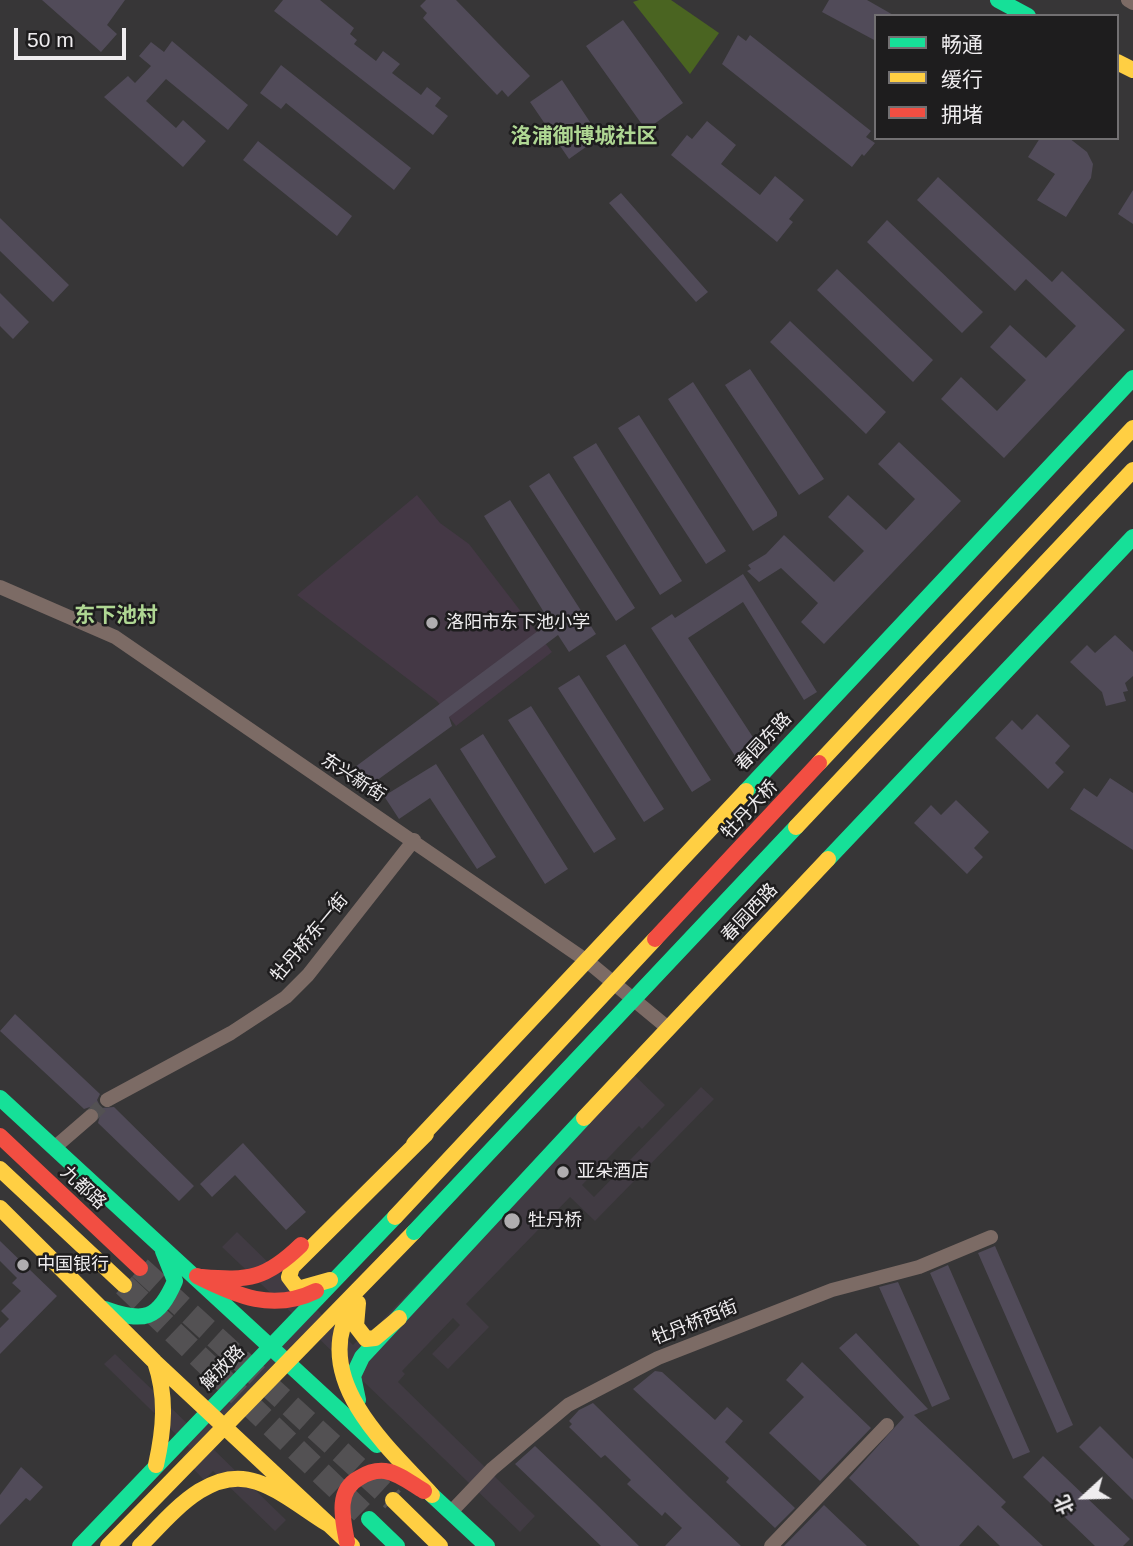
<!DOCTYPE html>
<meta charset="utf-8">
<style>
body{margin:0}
#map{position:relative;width:1133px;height:1546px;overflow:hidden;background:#373637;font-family:Arial,"Noto Sans SC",sans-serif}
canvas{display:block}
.legend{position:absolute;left:874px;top:14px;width:245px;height:126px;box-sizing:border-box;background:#1e1d1e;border:2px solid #727072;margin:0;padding:9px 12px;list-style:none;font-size:21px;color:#efedef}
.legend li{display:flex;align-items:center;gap:14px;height:35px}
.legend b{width:35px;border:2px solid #727072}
.north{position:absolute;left:1049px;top:1462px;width:70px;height:70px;-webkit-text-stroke:5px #1e1d1e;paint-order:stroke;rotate:248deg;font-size:19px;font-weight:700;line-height:28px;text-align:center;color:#efedef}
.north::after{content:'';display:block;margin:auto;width:24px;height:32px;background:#efedef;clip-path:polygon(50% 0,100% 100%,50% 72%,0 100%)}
.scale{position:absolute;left:14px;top:28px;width:112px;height:32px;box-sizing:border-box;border:4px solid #efedef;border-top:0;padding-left:9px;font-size:21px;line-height:24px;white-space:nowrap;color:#efedef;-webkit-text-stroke:5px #1e1d1e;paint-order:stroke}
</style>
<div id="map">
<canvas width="1133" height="1546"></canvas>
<ul class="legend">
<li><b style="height:9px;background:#16e098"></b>畅通</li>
<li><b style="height:9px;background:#ffcf43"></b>缓行</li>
<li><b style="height:9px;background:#f24e42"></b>拥堵</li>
</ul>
<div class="north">北</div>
<div class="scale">50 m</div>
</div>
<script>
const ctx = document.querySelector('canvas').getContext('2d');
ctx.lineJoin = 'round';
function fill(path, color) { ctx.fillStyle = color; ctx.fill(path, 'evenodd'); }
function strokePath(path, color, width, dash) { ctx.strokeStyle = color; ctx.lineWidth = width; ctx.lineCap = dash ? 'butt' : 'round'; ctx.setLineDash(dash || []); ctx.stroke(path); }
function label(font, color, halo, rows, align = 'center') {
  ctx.font = font + ' Arial,"Noto Sans SC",sans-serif'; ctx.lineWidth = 5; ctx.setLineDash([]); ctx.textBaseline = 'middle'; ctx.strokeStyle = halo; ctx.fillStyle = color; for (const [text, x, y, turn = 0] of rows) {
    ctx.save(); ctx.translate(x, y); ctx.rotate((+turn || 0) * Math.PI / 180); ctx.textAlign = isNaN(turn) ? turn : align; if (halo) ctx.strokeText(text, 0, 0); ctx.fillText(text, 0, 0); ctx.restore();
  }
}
const built = new Path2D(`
 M623 1064 665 1105 642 1129 639 1126 582 1185 594 1197 701 1087 714 1099 595 1221 570 1197 466 1304 489 1327 448 1369 432 1354 460 1325 453 1318 402 1371 405 1374 398 1382 535 1516 520 1532 312 1332 206 1442 286 1520 275 1531 213 1471 204 1480 182 1457 190 1448 104 1364 115 1354 193 1429 299 1320 222 1247 237 1232 353 1345 363 1335 366 1337 604 1091Z`);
const education = new Path2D(`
 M417 495 440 523 469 544 552 652 456 726 437 701 297 595Z`);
const green = new Path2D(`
 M639 0H671L719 33 690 74 633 2Z`);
const building = new Path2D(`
 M42 0H125L107 25 117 34 101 52Z
 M283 0H320L354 28 350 34 357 40 354 44 376 61 383 51 400 64 392 73 421 95 427 87 441 98 435 106 448 116 433 135 274 11Z
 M426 0H456L530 76 508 97 502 90 497 95 423 18 427 13 420 6Z
 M829 0H867L895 16H876V41L822 12Z
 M623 20 683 103 646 130 586 46Z
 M738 35 746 41 750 35 871 131 866 137 875 143 864 156 862 154 852 167 722 64Z
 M172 41 248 105 228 130 166 79 146 101 176 128 183 120 206 141 183 167 104 97 128 76 135 83 151 66 139 56 151 42 164 52Z
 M281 65 411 168 394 190 286 103 281 109 260 93Z
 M562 80 600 137 569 159 530 102Z
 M707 121 736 145 721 164 760 195 775 176 804 200 789 219 793 222 777 242 671 155 687 135 692 139Z
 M1040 138H1069L1087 152 1093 164 1091 178 1066 217 1037 200 1055 174 1028 157Z
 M258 141 352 216 337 236 243 160Z
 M938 177 1052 282 1062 271 1125 330 1004 458 941 399 961 377 997 411 1026 380 990 347 1010 325 1046 358 1076 326 1026 279 1015 291 917 200Z
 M1133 190V224L1118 214Z
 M621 193 708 292 696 302 609 203Z
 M0 218 69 285 53 302 0 251Z
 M887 220 983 312 962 333 867 242Z
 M837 269 933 360 913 382 817 290Z
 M0 293 29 322 13 339 0 326Z
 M790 321 886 412 866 434 770 342Z
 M750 369 824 479 799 495 725 385Z
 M693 382 777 512V516L753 531 668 399Z
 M639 415 726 551 706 564 618 428Z
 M899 442 961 501 824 644 801 622 818 603 781 568 759 582 747 571 751 569 748 565 766 554 784 535 834 582 864 551 828 517 848 495 886 530 915 499 878 464Z
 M596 443 682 581 660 595 573 457Z
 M549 473 635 608 616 621 529 486Z
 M510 500 596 634 569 652 558 635 449 717 452 726 365 789 351 770 550 622 484 516Z
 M743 574 817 692 804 700 743 602 688 638 760 748 739 762 651 628 672 614 675 618Z
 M1115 635 1133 652V676L1125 683 1128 691 1123 692 1126 701 1106 706 1102 692 1070 662 1087 645 1095 653Z
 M625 644 711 780 692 792 606 656Z
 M579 675 664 809 644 822 558 688Z
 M531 706 616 839 594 853 508 720Z
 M1037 714 1070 746 1055 763 1064 772 1048 789 995 738 1012 720 1022 730Z
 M483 734 568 869 545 884 460 749Z
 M436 764 496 857 477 869 430 798 399 819 384 796Z
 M1110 778 1133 793V850L1070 809 1084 788 1097 797Z
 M956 800 989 832 974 848 983 857 967 874 914 823 931 805 941 815Z
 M15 1014 100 1094 97 1100 101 1108 114 1107 194 1186 179 1201 98 1123 100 1115 98 1109 90 1107 84 1109 0 1031Z
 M243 1143 306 1212 286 1230 235 1175 212 1197 200 1184Z
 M0 1241 57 1296 0 1354V1328L9 1319 1 1311 21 1291 12 1283 17 1278 0 1261Z
 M995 1246 1073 1425 1057 1433 978 1253Z
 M948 1265 1030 1452 1013 1459 930 1273Z
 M898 1282 950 1399 932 1407 879 1287Z
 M856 1333 928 1409 914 1415 1006 1502 1001 1507 1043 1546H1000L978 1525 959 1546H920L849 1478 904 1417 839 1348Z
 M802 1362 871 1428 820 1481 769 1433 804 1397 786 1380Z
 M655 1371 662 1372 715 1420 727 1407 743 1421 725 1442 795 1508 775 1528 726 1482 729 1478 633 1389Z
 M593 1403 689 1497 741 1546H665L682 1528 665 1512 662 1516 627 1484 631 1480 605 1455 601 1458 569 1427 572 1424 569 1421 579 1410Z
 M1100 1426 1133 1459V1500L1079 1447Z
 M535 1446 594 1502 639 1546H601L515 1464Z
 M1043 1456 1130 1539 1123 1546H1095L1023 1477Z
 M21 1467 43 1487 30 1501 26 1498 0 1525V1495Z
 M824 1505 867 1546H784Z`);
const streetTunnel = new Path2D(`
 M91 1116 107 1100`);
const primaryTunnel = new Path2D(`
 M140 1268 393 1500
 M124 1285 369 1519`);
const street = new Path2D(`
 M1128 0 1133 3
 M0 587 115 637 587 961 668 1028
 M107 1100 231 1033 286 997 308 975 414 840
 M54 1148 91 1116
 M451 1512 492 1469 568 1405 658 1358 832 1290 919 1267 991 1237
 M771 1546 887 1425`);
const fast = new Path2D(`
 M998 0 1028 16
 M746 791 1133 378
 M828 859 1133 537
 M0 1098 377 1445
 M105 1309C144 1323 158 1320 175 1281L163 1251
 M358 1400 353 1376 362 1357 584 1118
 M419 1483 487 1546
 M369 1519 397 1546
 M80 1546 395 1217`);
const slow = new Path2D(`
 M1117 62 1133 70
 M584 1118 828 859
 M414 1144 746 791
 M0 1169 124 1285
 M0 1208 155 1362 352 1546
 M330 1280 298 1289 289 1277 292 1267 426 1134
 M356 1302C352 1310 346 1317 343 1326 323 1392 393 1452 432 1495
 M358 1303 356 1326 366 1339 375 1338 399 1318
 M155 1362C167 1397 164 1429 156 1465
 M393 1500 440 1546
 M108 1546 414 1232
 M140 1546C170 1516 209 1465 257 1482 283 1491 305 1510 328 1524`);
const jam = new Path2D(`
 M0 1136 140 1268
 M197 1276C237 1296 273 1312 316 1291
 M202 1277C249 1281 266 1279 301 1245
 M347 1542C343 1520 335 1491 359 1478 367 1473 376 1470 385 1471 399 1473 412 1484 424 1491`);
const fastBridge = new Path2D(`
 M414 1232 796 827`);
const slowBridge = new Path2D(`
 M819 763 1133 428
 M796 827 1133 470
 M395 1217 655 939`);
const jamBridge = new Path2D(`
 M655 939 819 763`);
const markers = [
 [432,623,7,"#afadaf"],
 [563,1172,7,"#afadaf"],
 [512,1221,9,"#afadaf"],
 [23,1265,7,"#afadaf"]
];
const poiNames = [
 ["洛阳市东下池小学",446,623],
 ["亚朵酒店",577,1172],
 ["牡丹桥",528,1221],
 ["中国银行",37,1265]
];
const streetNames = [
 ["春园东路",764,742,-47],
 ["东兴新街",353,778,33],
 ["牡丹大桥",750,810,-47],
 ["春园西路",750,913,-47],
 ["牡丹桥东一街",310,938,-50],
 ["九都路",83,1188,43],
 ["牡丹桥西街",695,1323,-22],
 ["解放路",223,1368,-46]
];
const quarterNames = [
 ["洛浦御博城社区",584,137],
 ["东下池村",116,616]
];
fill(built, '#413b43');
fill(education, '#443845');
fill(green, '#4a6421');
fill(building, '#514b59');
strokePath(streetTunnel, '#535153', 14, [14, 7]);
strokePath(primaryTunnel, '#535153', 23, [23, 11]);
strokePath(street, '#7c6b65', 14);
strokePath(fast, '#16e098', 16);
strokePath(slow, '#ffcf43', 16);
strokePath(jam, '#f24e42', 16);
strokePath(fastBridge, '#16e098', 16);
strokePath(slowBridge, '#ffcf43', 16);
strokePath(jamBridge, '#f24e42', 16);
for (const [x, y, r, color] of markers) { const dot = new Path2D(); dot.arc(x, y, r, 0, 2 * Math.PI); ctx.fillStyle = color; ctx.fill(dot); strokePath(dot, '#1e1d1e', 2.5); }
label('18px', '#efedef', '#1e1d1e', poiNames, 'left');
label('18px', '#efedef', '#1e1d1e', streetNames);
label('bold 21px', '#afd793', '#1e1d1e', quarterNames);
</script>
